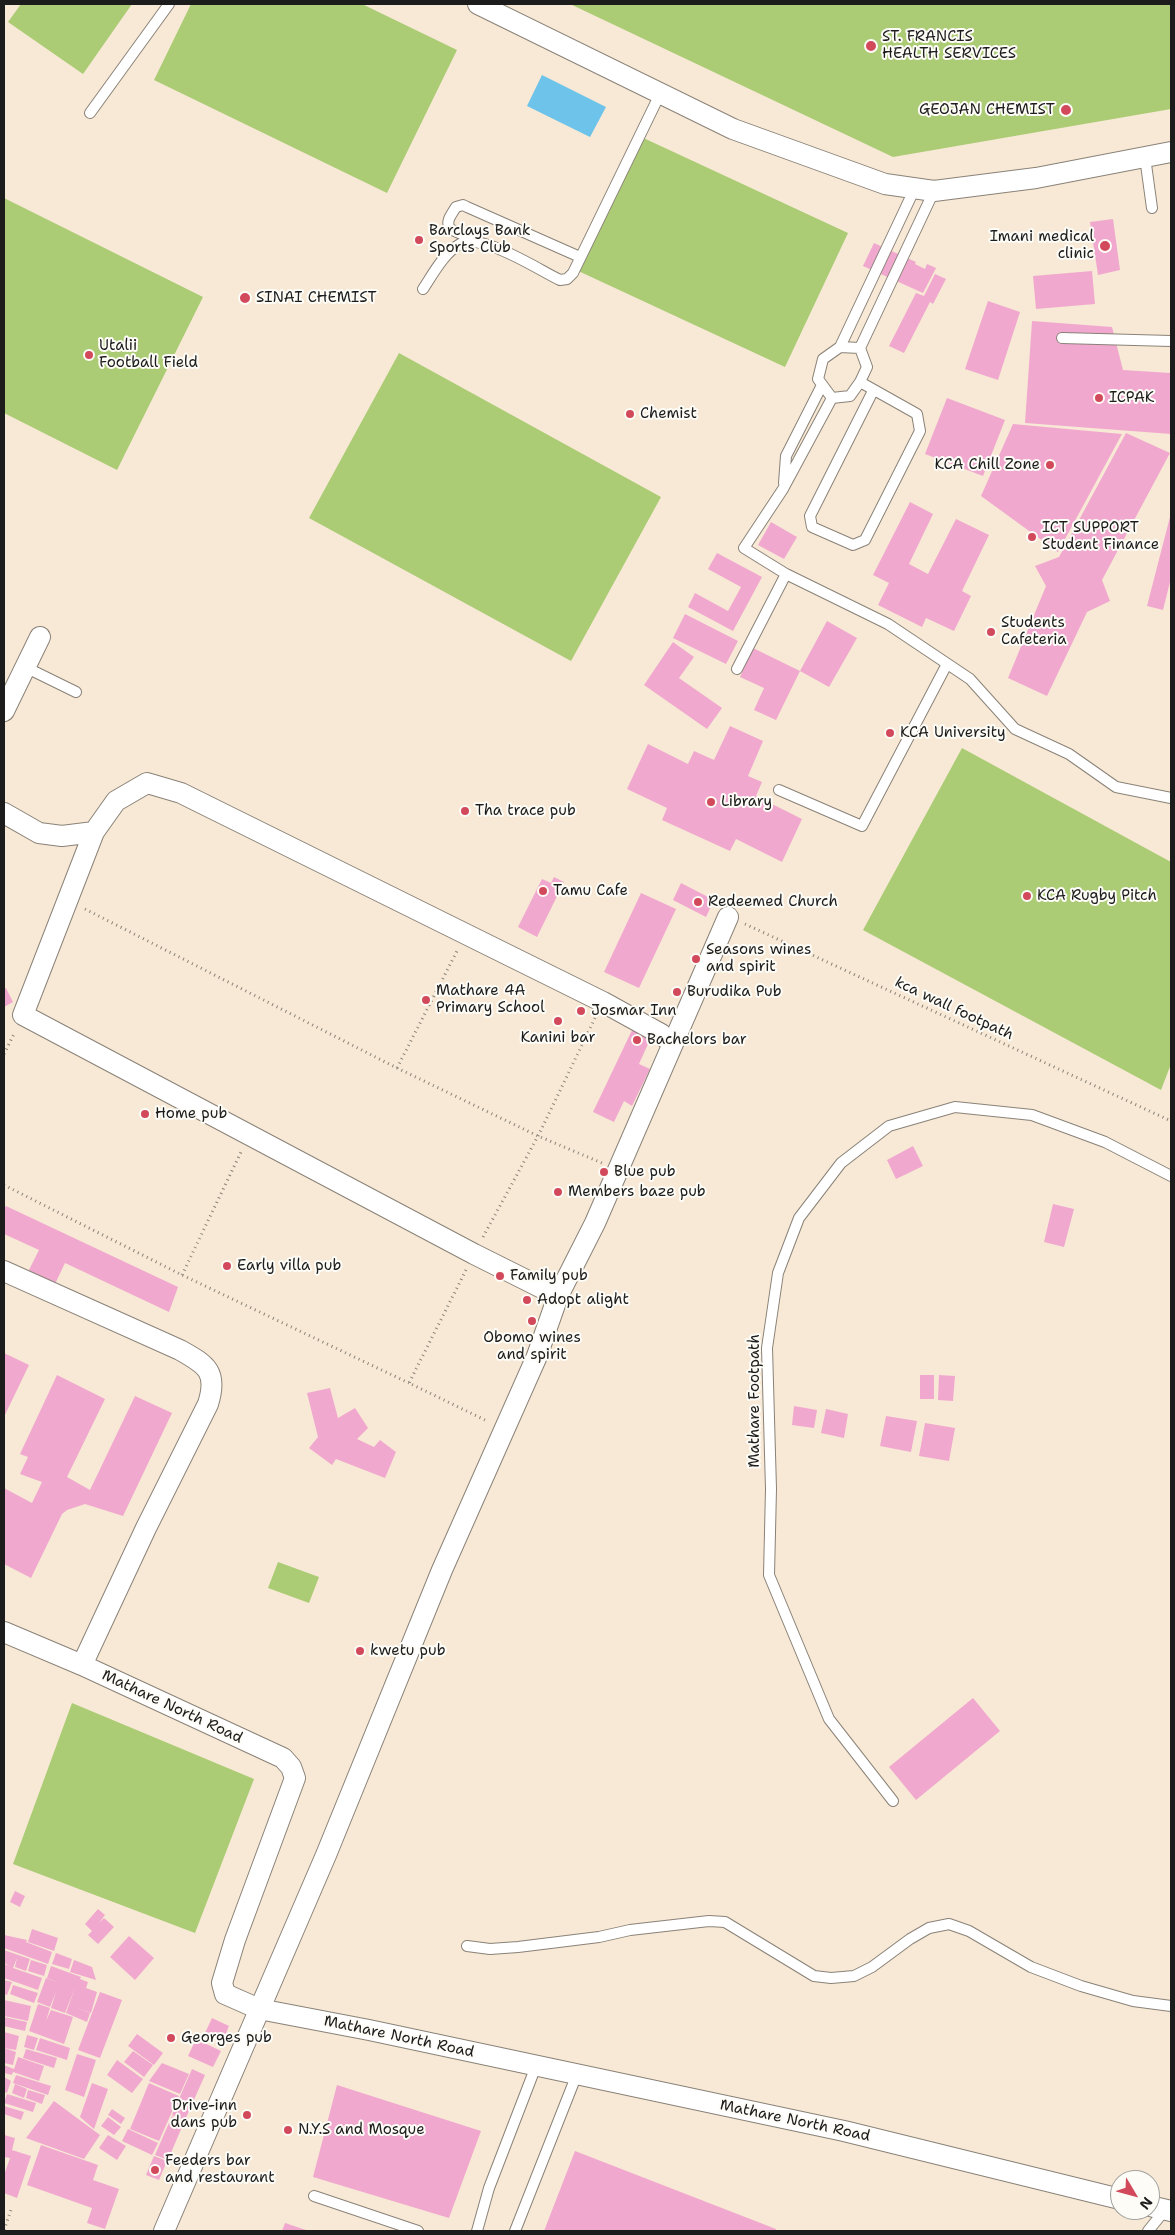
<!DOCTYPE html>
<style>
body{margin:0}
#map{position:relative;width:1175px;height:2235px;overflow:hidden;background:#f7e9d5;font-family:"Shantell Sans",sans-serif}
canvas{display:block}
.frame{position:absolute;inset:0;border:5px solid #1c1c1c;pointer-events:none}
.north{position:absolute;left:1110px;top:2170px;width:50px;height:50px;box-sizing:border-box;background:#fdfcf7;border:1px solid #a3a29f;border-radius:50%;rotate:127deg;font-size:14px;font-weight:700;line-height:20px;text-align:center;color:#1c1c1c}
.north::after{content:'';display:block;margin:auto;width:18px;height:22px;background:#d1495b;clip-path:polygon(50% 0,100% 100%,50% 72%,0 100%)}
</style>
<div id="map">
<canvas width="1175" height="2235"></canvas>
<div class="frame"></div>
<div class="north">N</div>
</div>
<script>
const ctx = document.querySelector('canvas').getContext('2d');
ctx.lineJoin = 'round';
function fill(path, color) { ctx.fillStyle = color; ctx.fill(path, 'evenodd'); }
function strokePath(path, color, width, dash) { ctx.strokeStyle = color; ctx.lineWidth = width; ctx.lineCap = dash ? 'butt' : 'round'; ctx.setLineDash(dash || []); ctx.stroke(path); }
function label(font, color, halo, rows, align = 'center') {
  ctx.font = font + ' "Shantell Sans",sans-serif'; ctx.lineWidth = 4; ctx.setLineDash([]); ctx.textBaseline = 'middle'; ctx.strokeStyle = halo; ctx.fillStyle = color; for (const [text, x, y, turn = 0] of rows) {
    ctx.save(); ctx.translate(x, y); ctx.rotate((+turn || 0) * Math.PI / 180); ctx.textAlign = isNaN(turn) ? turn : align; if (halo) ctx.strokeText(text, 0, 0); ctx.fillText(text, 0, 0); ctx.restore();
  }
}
const green = new Path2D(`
 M21 4H132L83 74 8 22Z
 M191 4H362L457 50 387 193 154 80Z
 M570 4H1171V109L893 157Z
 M637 135 848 233 785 367 574 269Z
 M4 198 203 297 117 470 4 413Z
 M399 353 661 497 571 661 309 518Z
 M962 748 1171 862V1064L1161 1090 863 930Z
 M278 1562 319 1577 309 1603 268 1588Z
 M72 1703 254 1779 195 1933 13 1864Z`);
const water = new Path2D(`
 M542 75 606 107 590 137 527 106Z`);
const building = new Path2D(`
 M1113 219 1120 270 1098 275 1090 222Z
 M874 243 916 262 915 264 925 269 927 264 936 268 923 293 863 266Z
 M1092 271 1095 304 1036 309 1033 276Z
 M935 274 946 279 933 304 930 302 904 353 889 346 916 293 924 296Z
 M988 301 1020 312 998 380 965 369Z
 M1032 321 1112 327 1123 370 1171 373V434L1025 423Z
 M947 398 1005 420 983 476 925 454Z
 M1013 424 1122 434 1058 552 981 496Z
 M1126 433 1170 453 1102 580 1110 601 1087 612 1047 696 1008 678 1046 586 1035 566 1059 557Z
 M910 502 933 514 909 564 928 574 956 519 989 535 962 591 971 596 954 631 926 618 922 627 878 605 889 583 873 575Z
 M1171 513V578L1163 610 1147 606Z
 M771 522 797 537 784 559 758 545Z
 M717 553 762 577 733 631 688 607 695 593 728 611 741 587 708 569Z
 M685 614 738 641 726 664 673 638Z
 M827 621 857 638 829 687 800 671Z
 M673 642 694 657 679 678 722 708 707 729 644 685Z
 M753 648 800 671 776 720 754 710 764 688 740 677Z
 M730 726 763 741 748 776 762 782 756 796 802 819 782 862 736 839 730 851 662 820 667 808 627 789 648 744 688 764 694 751 714 760Z
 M554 877 564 882 537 937 518 927 542 879 551 883Z
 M681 883 714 900 706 917 673 900Z
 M641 893 676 909 639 988 604 972Z
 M6 988 13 1002 4 1007V989Z
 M634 1026 652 1035 639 1064 650 1069 632 1106 624 1101 614 1122 593 1112Z
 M913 1146 923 1166 896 1179 887 1160Z
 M1053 1204 1074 1209 1064 1247 1044 1242Z
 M6 1206 178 1287 169 1312 65 1263 55 1284 28 1272 39 1250 4 1234V1209Z
 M4 1353 29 1365 4 1417Z
 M57 1375 105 1399 67 1477 90 1490 135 1396 172 1413 123 1516 85 1504 67 1510 62 1514 31 1578 4 1564V1488L32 1503 42 1482 20 1474 28 1457 20 1454Z
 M920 1375H934V1399H920Z
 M939 1375 955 1376 953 1401 938 1400Z
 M330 1388 338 1418 355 1408 368 1428 357 1439 374 1447 380 1440 396 1452 385 1478 336 1459 332 1465 309 1448 318 1437 307 1393Z
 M794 1406 817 1410 814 1428 792 1425Z
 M826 1409 848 1414 844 1438 821 1433Z
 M886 1416 917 1421 911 1452 880 1446Z
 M925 1423 955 1428 949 1461 919 1456Z
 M973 1698 1000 1731 916 1800 889 1767Z
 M15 1891 25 1896 20 1907 10 1902Z
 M98 1909 105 1915 99 1923 104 1918 114 1927 98 1944 88 1935 92 1931 85 1924Z
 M32 1929 58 1938 54 1951 28 1942Z
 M4 1935 27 1940 26 1942 52 1952 48 1964 4 1948Z
 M129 1936 154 1958 135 1980 110 1957Z
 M4 1950 30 1959 26 1971 15 1967 17 1958 13 1968 42 1978 38 1990 4 1978V1964L10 1966 4 1963Z
 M56 1953 72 1959 69 1969 52 1964Z
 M31 1960 47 1965 44 1976 28 1971Z
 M74 1960 92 1967 96 1980 70 1972Z
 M51 1966 81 1977 80 1979 88 1982 86 1988 97 1992 91 2013 77 2008 90 2013 87 2022 66 2013 75 1988 65 2013 51 2008 56 1992 50 2007 37 2002 46 1978 59 1983 47 1978Z
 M4 1980 12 1982 7 1995 4 1994Z
 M13 1985 38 1993 34 2003 10 1994Z
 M100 1992 122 2000 100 2058 78 2050Z
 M4 2000 31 2006 28 2021 4 2016Z
 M38 2004 50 2008 46 2021 51 2010 73 2017 64 2044 29 2031Z
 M4 2017 27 2022 25 2031 4 2026Z
 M212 2018 229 2026 223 2040 205 2033Z
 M4 2032 19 2036 16 2050 4 2048Z
 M137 2034 163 2053 154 2065 128 2046Z
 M27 2035 38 2038 34 2050 24 2047Z
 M40 2038 70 2048 67 2060 36 2050Z
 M196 2039 221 2051 213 2067 188 2056Z
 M4 2048 16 2052 13 2065 4 2063Z
 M26 2049 57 2058 54 2068 23 2058Z
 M133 2051 153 2065 144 2077 124 2062Z
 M77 2054 96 2060 84 2097 65 2090Z
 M18 2057 44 2066 39 2081 13 2072 12 2075 4 2073V2065L14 2069Z
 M117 2060 143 2079 132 2093 107 2075Z
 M162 2063 189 2074 180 2094 149 2081Z
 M192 2069 205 2075 185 2120 172 2115Z
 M16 2075 51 2086 48 2095 13 2083Z
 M4 2077 11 2081 7 2093 4 2092Z
 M92 2083 108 2089 94 2129 80 2117Z
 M149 2083 179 2096 159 2141 130 2129Z
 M15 2084 27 2089 24 2098 12 2093Z
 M337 2085 481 2131 449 2218 313 2177Z
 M28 2090 45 2095 42 2104 26 2098Z
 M7 2094 36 2103 33 2112 4 2103Z
 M54 2101 100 2135 84 2159 26 2138Z
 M4 2106 24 2112 21 2120 4 2114Z
 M112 2109 125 2118 121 2124 108 2115Z
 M172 2116 184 2122 168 2160 155 2155Z
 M108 2117 121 2127 114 2135 101 2126Z
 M128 2129 158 2143 152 2155 122 2141Z
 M4 2135 15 2138 12 2150 31 2156 17 2198 4 2193V2175L10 2158 4 2157Z
 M108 2135 126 2146 117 2160 99 2148Z
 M41 2145 98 2165 93 2180 119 2189 105 2229 87 2223 92 2208 27 2185Z
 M575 2151 776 2229 775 2231H544Z
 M154 2156 167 2161 159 2180 146 2175Z
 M285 2223 309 2231H282Z`);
const path = new Path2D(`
 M85 909 397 1068 538 1136 602 1163
 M745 924 1171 1121
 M4 1054 15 1032
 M397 1068 457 951
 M4 1185 182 1275 409 1383
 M483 1237 538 1136 595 1018
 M466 1270 409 1383 487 1421
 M182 1275 241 1152
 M4 2230 11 2210`);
const service = new Path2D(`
 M90 113 169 4
 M1145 157 1152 208
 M475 240 450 229C445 221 452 214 456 207L463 205 467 207 580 257
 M423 289C433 274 444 253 460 244 481 232 539 270 560 280L567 279 573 273 660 94
 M1062 338 1171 341
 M840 347 860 348
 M860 382 850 396 832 398 783 489 744 548 786 574 888 624 970 679 1015 729 1069 754 1116 787 1171 798
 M873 391 810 516 812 527 853 545 865 540 920 431 917 414 860 382 867 367 860 348 934 191
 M832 398 818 379 823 359 840 347 915 188
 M784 483 786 456 822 385
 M25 667 76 692
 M737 669 786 574
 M779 790 862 826 947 664
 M893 1801 829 1719 769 1575 771 1489 767 1348 778 1273 799 1218 841 1163 889 1126 955 1107 1032 1115 1105 1142 1171 1176
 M467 1946 490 1949 518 1947 599 1937 630 1930 709 1921 725 1922 814 1976 831 1978 854 1976 872 1967 910 1939 929 1928 949 1924 969 1931 1031 1967 1081 1986 1133 2001 1171 2006
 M314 2196 418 2231
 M477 2231 489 2188 536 2066
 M515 2231 577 2074
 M1148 2231 1165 2210`);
const minor = new Path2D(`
 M478 4 733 129 885 184 934 191 1036 178 1171 152
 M4 711 40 637
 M4 813 39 833 62 836 94 832
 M4 1271 180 1350C207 1365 218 1372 208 1404L146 1528 82 1665
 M558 1296 474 1254 23 1015 94 832 116 801 147 783 181 793 603 1002 661 1034 672 1043
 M4 1632 82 1665 283 1758 291 1767 295 1778 235 1940 222 1983 225 1994 259 2009 369 2030 844 2131 1120 2199
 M1150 2206 1171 2211
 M164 2231 326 1855 442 1570 537 1356 558 1296 595 1223 728 917`);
const markers = [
 [871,46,6,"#d1495b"],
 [1066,110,6,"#d1495b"],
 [419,240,5,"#d1495b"],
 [1105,246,6,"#d1495b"],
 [245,298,6,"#d1495b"],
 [89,355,5,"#d1495b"],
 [1099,398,5,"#d1495b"],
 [630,414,5,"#d1495b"],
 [1050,465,5,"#d1495b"],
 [1032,537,5,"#d1495b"],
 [991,632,5,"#d1495b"],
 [890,733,5,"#d1495b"],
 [711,802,5,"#d1495b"],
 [465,811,5,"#d1495b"],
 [543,891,5,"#d1495b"],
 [1027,896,5,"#d1495b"],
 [698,902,5,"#d1495b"],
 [696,959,5,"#d1495b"],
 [677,992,5,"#d1495b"],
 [426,1000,5,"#d1495b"],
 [581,1011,5,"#d1495b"],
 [558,1021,5,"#d1495b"],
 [637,1040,5,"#d1495b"],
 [145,1114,5,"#d1495b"],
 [604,1172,5,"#d1495b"],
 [558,1192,5,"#d1495b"],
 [227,1266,5,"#d1495b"],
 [500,1276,5,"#d1495b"],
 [527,1300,5,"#d1495b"],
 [532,1321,5,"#d1495b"],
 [360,1651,5,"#d1495b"],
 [171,2038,5,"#d1495b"],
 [247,2115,5,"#d1495b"],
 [288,2130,5,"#d1495b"],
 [155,2170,5,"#d1495b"]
];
const poiNames = [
 ["ST. FRANCIS",882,37],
 ["HEALTH SERVICES",882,54],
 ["GEOJAN CHEMIST",1055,110,"right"],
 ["Barclays Bank",429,231],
 ["Sports Club",429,248],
 ["Imani medical",1094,237,"right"],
 ["clinic",1094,254,"right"],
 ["SINAI CHEMIST",256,298],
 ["Utalii",99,346],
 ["Football Field",99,363],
 ["ICPAK",1109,398],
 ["Chemist",640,414],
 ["KCA Chill Zone",1040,465,"right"],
 ["ICT SUPPORT",1042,528],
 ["Student Finance",1042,545],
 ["Students",1001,623],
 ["Cafeteria",1001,640],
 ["KCA University",900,733],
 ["Library",721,802],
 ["Tha trace pub",475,811],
 ["Tamu Cafe",553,891],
 ["KCA Rugby Pitch",1037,896],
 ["Redeemed Church",708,902],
 ["Seasons wines",706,950],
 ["and spirit",706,967],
 ["Mathare 4A",436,991],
 ["Primary School",436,1008],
 ["Burudika Pub",687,992],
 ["Josmar Inn",591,1011],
 ["Kanini bar",558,1038,"center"],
 ["Bachelors bar",647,1040],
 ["Home pub",155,1114],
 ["Blue pub",614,1172],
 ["Members baze pub",568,1192],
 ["Early villa pub",237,1266],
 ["Family pub",510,1276],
 ["Adopt alight",537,1300],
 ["Obomo wines",532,1338,"center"],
 ["and spirit",532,1355,"center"],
 ["kwetu pub",370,1651],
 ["Georges pub",181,2038],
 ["Drive-inn",237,2106,"right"],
 ["dans pub",237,2123,"right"],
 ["N.Y.S and Mosque",298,2130],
 ["Feeders bar",165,2161],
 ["and restaurant",165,2178]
];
const streetNames = [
 ["kca wall footpath",954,1009,25],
 ["Mathare Footpath",755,1401,-90],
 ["Mathare North Road",172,1707,25],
 ["Mathare North Road",399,2037,12],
 ["Mathare North Road",795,2121,12]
];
fill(green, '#abcc75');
fill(water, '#6dc3ea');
fill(building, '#f1a8cf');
strokePath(service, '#8a8278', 12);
strokePath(minor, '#8a8278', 22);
strokePath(path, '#8a8278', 3, [1, 4]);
strokePath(service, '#fff', 10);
strokePath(minor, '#fff', 20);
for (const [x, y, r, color] of markers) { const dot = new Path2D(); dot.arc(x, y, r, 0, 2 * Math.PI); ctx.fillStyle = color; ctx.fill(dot); strokePath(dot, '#fdfcf7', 2); }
label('15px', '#1c1c1c', '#fdfcf7', poiNames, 'left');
label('15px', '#1c1c1c', '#fdfcf7', streetNames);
</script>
